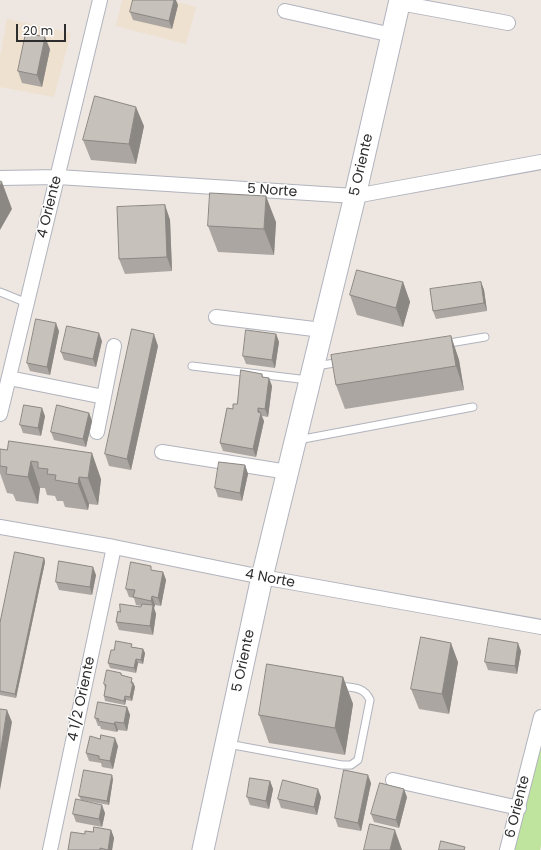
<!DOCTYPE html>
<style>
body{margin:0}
#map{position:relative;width:541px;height:850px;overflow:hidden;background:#eee6e0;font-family:Poppins,sans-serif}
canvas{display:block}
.scale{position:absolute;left:16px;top:24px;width:50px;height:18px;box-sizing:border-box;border:2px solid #2d2d2d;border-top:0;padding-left:5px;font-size:12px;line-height:14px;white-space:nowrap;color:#2d2d2d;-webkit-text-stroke:3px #fff;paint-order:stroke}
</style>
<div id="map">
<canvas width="541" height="850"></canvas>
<div class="scale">20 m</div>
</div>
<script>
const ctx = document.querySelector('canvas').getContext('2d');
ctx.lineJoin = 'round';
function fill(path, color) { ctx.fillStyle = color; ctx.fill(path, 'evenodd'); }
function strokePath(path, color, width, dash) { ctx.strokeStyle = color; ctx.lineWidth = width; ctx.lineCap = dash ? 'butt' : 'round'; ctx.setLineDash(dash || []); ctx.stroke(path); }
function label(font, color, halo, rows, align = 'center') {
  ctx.font = font + ' Poppins,sans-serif'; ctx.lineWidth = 3; ctx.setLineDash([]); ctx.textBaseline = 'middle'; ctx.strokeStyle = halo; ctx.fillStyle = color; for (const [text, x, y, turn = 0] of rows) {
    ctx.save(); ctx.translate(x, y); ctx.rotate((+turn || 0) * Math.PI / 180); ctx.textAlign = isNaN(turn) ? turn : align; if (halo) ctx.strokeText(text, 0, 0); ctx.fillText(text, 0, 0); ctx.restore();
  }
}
const education = new Path2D(`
 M122 0H170L196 7 186 44 116 26Z
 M7 19 71 33 54 97 0 87V57Z`);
const green = new Path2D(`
 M541 738V845L540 850H513Z`);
const lane = new Path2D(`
 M0 292 27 303
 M444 344 485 337
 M192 366 308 380
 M316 366 341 362
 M298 440 473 407
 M228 744 342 765H351L358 760 370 700C364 686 352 688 338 686`);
const street = new Path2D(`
 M400 3 508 23
 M285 11 392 35
 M0 178 58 177 355 196 541 162
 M216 317 322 330
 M9 378 104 397
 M0 414 100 0
 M97 432 114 346
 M162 452 288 472
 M0 527 114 547 262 577 541 627
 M393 780 519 808
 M50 850 114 547
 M507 850 541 717`);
const secondary = new Path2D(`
 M203 850 262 577 355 196 400 0`);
const wall = new Path2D(`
 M178 5 172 29 133 20 130 12Z
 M50 49 42 87 22 83 18 71Z
 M144 126 136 164 91 160 83 140Z
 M165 205 170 220 172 271 125 274 119 259Z
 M276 222 274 255 218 252 208 226Z
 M403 282 410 302 403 327 357 315 350 295Z
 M481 282 484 290 487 311 436 319 433 311Z
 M59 331 50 375 30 371 27 363Z
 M276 334 279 342 275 368 246 364 243 356Z
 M451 336 459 360 464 390 345 409 336 385Z
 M102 341 96 367 64 360 61 352Z
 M158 346 131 470 109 466 105 454Z
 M262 374 263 377 272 386 268 417 262 416 264 421 256 457 223 451 220 443 237 404Z
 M89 413 92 421 86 447 54 440 51 432Z
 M45 416 41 436 23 433 20 425Z
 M0 449 101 479 98 505 89 504 88 510 65 507 63 501H57L55 496 47 495 45 488H40L38 504 16 501 13 494 7 493 0 473Z
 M245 465 248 474 242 501 218 497 215 488Z
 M44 558 45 562 16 698 0 695V623Z
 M153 571 163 572 166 580 161 606 155 605 154 608 156 614 153 635 119 630 116 622 120 612 141 607 142 606 136 605 134 598 129 597 126 589Z
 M96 575 92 595 59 590 56 582Z
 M133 647 143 649 145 653 143 664 138 663 136 673 110 668 108 663 114 650Z
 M521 651 517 674 488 670 485 662Z
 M458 662 449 714 419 709 411 689Z
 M121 673 122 676 133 682 135 687 132 701 126 700 125 705 105 701 104 696 105 689 104 684Z
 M343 677 353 704 345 755 269 743 259 715Z
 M127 707 130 715 127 731 118 730 117 732 101 729 100 726H98L95 718Z
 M118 746 113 769 102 767 101 763 89 761 86 753Z
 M113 779 109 805 81 800 79 796Z
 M270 781 273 789 269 809 250 805 247 797Z
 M371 783 361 831 338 827 335 818Z
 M321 797 317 815 281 808 278 799Z
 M407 797 399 828 374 822 371 814Z
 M105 813 102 827 76 822 73 814Z
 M111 830 114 838 112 850H68L85 834 93 832Z`);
const shadedWall = new Path2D(`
 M174 0H176L178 5 172 29 169 21Z
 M45 37 50 49 42 87 37 75Z
 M136 107 144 126 136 164 129 144Z
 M2 182 12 209 0 230V186Z
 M266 196 276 222 274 255 264 229Z
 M165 205 170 220 172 271 167 257Z
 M403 282 410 302 403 327 396 308Z
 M481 282 484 290 487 311 484 303Z
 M56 323 59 331 50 375 47 367Z
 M99 333 102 341 96 367 93 359Z
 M154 334 158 346 131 470 127 459Z
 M276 334 279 342 275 368 272 360Z
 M451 336 459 360 464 390 456 366Z
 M269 378 272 386 268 417 265 409Z
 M42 408 45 416 41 436 38 428Z
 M258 408 264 421 256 457 253 449Z
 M89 413 92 421 86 447 83 439Z
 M92 453 101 479 98 505 88 478Z
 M31 461 40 488 38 504 28 477Z
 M245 465 248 474 242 501 240 493Z
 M79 477 89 504 88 510 78 484Z
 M44 558 45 562 16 698 15 694Z
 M93 567 96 575 92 595 90 587Z
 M163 572 166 580 161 606 158 598Z
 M152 596 155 605 154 608 156 614 153 635 150 626 153 607 151 601Z
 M451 643 458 662 449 714 442 694Z
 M518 643 521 651 517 674 515 666Z
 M143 649 145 653 143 664 141 660Z
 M136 659 138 663 136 673 134 668Z
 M343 677 353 704 345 755 335 728Z
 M133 683 135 687 132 701 130 697Z
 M125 696 126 700 125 705 124 701Z
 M127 707 130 715 127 731 124 723Z
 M7 710 12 722 0 790V754Z
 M115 722 118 730 117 732 114 724Z
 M115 738 118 746 113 769 110 761Z
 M112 775 113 779 109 805 107 801Z
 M368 775 371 783 361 831 358 823Z
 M270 781 273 789 269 809 266 801Z
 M318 789 321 797 317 815 314 807Z
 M404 789 407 797 399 828 396 820Z
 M102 805 105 813 102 827 99 819Z
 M111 830 114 838 112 850H108Z
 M395 830 402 850H390Z`);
const building = new Path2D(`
 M133 0H174L169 21 130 12Z
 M26 33 45 37 37 75 18 71Z
 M95 96 136 107 129 144 83 140Z
 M0 181 2 182 0 186Z
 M210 193 266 196 264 229 208 226Z
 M165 205 167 257 119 259 117 207Z
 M357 270 403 282 396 308 350 295Z
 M481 282 484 303 433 311 430 289Z
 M36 319 56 323 47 367 27 363Z
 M67 326 99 333 93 359 61 352Z
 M132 329 154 334 127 459 105 454Z
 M246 330 276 334 272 360 243 356Z
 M451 336 456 366 336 385 331 355Z
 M241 370 262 374V377L269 378 265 409 258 408V412L261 413 253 449 220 443 227 408 233 409V404H237Z
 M24 405 42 408 38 428 20 425Z
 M57 405 89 413 83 439 51 432Z
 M9 441 92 453 88 478 79 477 78 484 55 480 56 475 47 474 48 469 38 468V462L31 461 28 477 6 474 7 467 0 466V449L7 450Z
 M219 462 245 465 240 493 215 488Z
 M15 552 44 558 15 694 0 691V623Z
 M59 561 93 567 90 587 56 582Z
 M131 562 151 566V570L163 572 158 598 152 596 151 601 133 597 135 590 126 589Z
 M120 604 141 607 142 604 153 605 150 626 116 622 118 611 120 612Z
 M421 637 451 643 442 694 411 689Z
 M489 638 518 643 515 666 485 662Z
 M116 641 132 644 131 647 143 649 141 660 136 659 134 668 108 663 111 650H114Z
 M267 664 343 677 335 728 259 715Z
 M107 670 121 673V675L132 678 131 683H133L130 697 125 696 124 701 104 696 106 685 104 684Z
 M98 702 127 707 124 723 115 722 114 724 98 721 99 719 95 718Z
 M0 709 7 710 0 754Z
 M101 735 115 738 110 761 99 759V756L86 753 90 736 100 739Z
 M84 770 112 775 107 801 79 796Z
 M344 770 368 775 358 823 335 818Z
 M250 778 270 781 266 801 247 797Z
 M283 780 318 789 314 807 278 799Z
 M380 783 404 789 396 820 371 814Z
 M76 799 102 805 99 819 73 814Z
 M370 824 395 830 390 850H364Z
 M94 827 111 830 108 850 100 848V850H68L71 832 85 834V831L93 832Z
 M441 841 465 847 464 850H439Z`);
const streetNames = [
 ["5 Oriente",362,165,-77],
 ["5 Norte",272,191,4],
 ["4 Oriente",50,207,-76],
 ["4 Norte",270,579,11],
 ["5 Oriente",244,661,-78],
 ["4 1/2 Oriente",82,699,-78],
 ["6 Oriente",518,807,-76]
];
fill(education, '#efe1d0');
fill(green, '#bfe49d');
strokePath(lane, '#b0b4bd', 9);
strokePath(street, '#b0b4bd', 16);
strokePath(secondary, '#b0b4bd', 23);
strokePath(lane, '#fff', 7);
strokePath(street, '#fff', 14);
strokePath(secondary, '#fff', 21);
fill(wall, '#aba6a1');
fill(shadedWall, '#8b8783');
fill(building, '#c7c1bb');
strokePath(building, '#8b8783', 1);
label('14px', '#2d2d2d', '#fff', streetNames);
</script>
